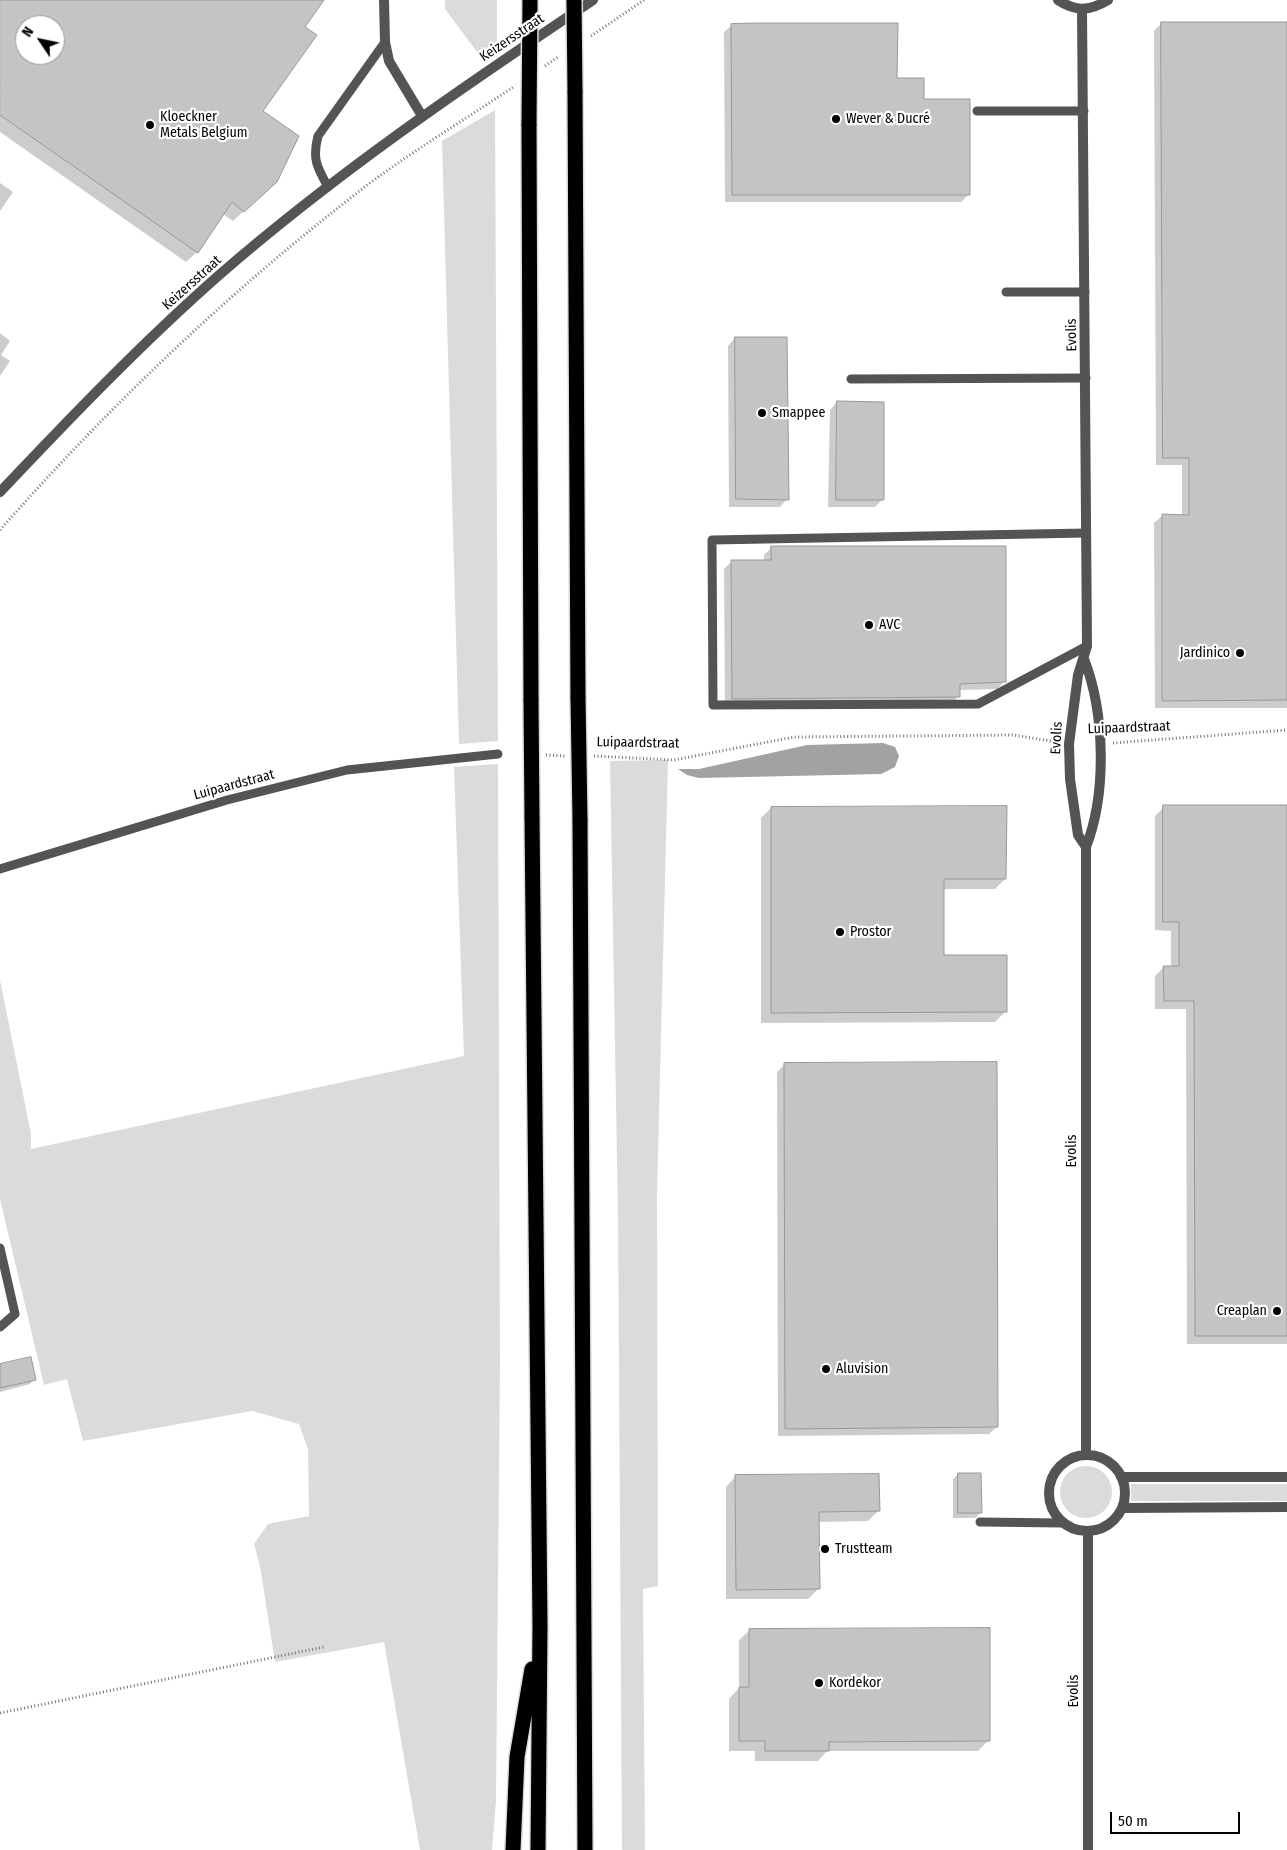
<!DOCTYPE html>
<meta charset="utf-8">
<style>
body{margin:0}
#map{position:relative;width:1287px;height:1850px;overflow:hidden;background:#fff;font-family:"Fira Sans Condensed",sans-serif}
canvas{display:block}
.north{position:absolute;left:15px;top:15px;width:50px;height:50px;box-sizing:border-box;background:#fff;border:1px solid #999;border-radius:50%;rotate:304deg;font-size:14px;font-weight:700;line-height:20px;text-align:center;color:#000}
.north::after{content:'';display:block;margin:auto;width:18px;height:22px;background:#000;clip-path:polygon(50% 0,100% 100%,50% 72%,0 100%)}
.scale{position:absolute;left:1110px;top:1812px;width:130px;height:22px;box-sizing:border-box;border:2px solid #000;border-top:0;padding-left:6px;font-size:15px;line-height:18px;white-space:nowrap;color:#000;-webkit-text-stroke:4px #fff;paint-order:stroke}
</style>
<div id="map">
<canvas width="1287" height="1850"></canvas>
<div class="north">N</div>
<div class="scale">50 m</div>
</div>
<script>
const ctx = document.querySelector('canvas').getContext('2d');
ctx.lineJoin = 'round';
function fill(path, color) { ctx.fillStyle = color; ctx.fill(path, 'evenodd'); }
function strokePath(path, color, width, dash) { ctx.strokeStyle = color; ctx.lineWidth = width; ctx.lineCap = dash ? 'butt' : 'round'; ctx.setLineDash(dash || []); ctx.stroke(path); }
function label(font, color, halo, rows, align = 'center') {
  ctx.font = font + ' "Fira Sans Condensed",sans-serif'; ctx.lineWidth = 4.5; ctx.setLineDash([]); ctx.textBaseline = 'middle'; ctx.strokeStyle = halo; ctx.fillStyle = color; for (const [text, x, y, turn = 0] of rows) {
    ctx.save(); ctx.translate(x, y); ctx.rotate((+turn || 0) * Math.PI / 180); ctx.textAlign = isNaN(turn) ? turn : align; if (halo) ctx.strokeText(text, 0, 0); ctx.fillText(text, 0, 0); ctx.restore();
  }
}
const green = new Path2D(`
 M445 0H497V47L483 60 445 9Z
 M495 110 498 741 459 744 442 141Z
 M668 760 657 1193 658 1586 643 1589 645 1850H622L618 1216 610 761Z
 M498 764 500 1364 496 1800 492 1850H420L384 1642 275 1662 260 1566 254 1544 268 1524 309 1516 308 1449 299 1424 252 1411 83 1441 67 1379 44 1385 0 1199V980L31 1134V1149L464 1056 454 767Z
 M1060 1492a26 26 0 1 1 52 0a26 26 0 1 1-52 0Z
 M1131 1484H1287V1501H1131Z`);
const water = new Path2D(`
 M883 743 895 747 899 756 895 767 881 774 699 778 687 775 678 769H699L807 745Z`);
const shadow = new Path2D(`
 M0 0H322L303 27 261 111 265 192 233 221 223 214 197 252 186 262 0 132ZM25 25H55V55H25Z
 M1162 23H1287V708H1155L1154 523 1162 516H1182V465H1156L1154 31Z
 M732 25 896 79 922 100 969 194 961 202H725L724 32Z
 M0 183 13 192 0 211Z
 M0 333 10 341 1 355 10 361 0 376Z
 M735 338 787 499 780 507H729L728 346Z
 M837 402 883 499 875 507H828L830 410Z
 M771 548 1005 681 997 689 959 690V696L951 704 725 706 724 569 732 561H764V555Z
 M1287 806V1344H1187L1186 1009H1155V976L1164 967H1171V931L1155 930V816L1164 807Z
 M771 808 1005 879 995 889H943V956L1005 1012 995 1022 761 1023V818Z
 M784 1065 997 1427 989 1434 778 1436 777 1072Z
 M0 1366 34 1379 30 1384 0 1392Z
 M958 1474 980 1513 975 1518H953V1479Z
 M736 1476 878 1511 868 1521 818 1522V1589L808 1599H726V1487Z
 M750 1630 988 1741 978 1751H827L818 1761H755V1751H729V1699L739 1688V1640Z`);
const building = new Path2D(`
 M0 0H324L305 27 317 35 263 111 299 136 277 182 244 212 232 202 198 253 0 115ZM25 25H55V55H25Z
 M1161 22H1287V700L1162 701V514L1189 515V458H1163Z
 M760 23H898L897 78H924V99H970V195H732L731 24Z
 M735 337H787L789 500 736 499Z
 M837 401 884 402V500H836Z
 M771 546H1006V682L960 684V697L732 699 731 560H771Z
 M1163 805H1287V1336H1195L1194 1001H1164L1163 966H1179V922H1163Z
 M1007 806 1006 879H944V955H1007V1012L771 1013V807Z
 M997 1062 998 1427 785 1429 784 1063Z
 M31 1357 36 1380 0 1388V1364Z
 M958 1473H981L982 1513H958Z
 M879 1474 880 1511 819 1512 820 1589 736 1590 735 1475Z
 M990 1628V1741L829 1742V1751H765V1741H739V1687H749V1629Z`);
const path = new Path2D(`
 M591 36 644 0
 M545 66 558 57
 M0 530C112 403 235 286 370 183 416 149 467 118 515 86
 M1113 743 1287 730
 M546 755 565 756
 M594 756 674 760 794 737 1013 735 1057 742
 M0 1713 324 1647`);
const lane = new Path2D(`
 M977 111H1084
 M328 187C317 167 312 159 318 136L385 42
 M1006 292H1085
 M851 379 1086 378
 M1086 533 712 540 713 705 978 704 1087 646
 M0 869 227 800 347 770 498 754
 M0 1248 15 1314 0 1327
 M980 1522 1062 1523`);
const street = new Path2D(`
 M384 0 385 42 389 61 422 116
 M1058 0C1076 12 1090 11 1108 0
 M1082 9 1087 646 1078 675 1069 744 1070 779 1078 835 1086 847
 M0 492C70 418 141 344 218 276 335 174 464 86 593 0
 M1084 659C1105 713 1107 793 1086 847V1455
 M1049 1493a38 38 0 1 1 76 0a38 38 0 1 1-76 0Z
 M1121 1477H1287
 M1122 1508 1287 1507
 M1088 1850V1531`);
const highway = new Path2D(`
 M575 91 578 698
 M529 124 531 701
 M532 817 540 1626 538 1850
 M580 820 585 1850
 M513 1850 517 1757 532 1669`);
const highwayBridge = new Path2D(`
 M574 0 575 91
 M529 124 530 0
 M578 698 580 820
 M531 701 532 817`);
const markers = [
 [836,119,5,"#000"],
 [150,125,5,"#000"],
 [762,413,5,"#000"],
 [869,625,5,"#000"],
 [1240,653,5,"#000"],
 [840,932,5,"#000"],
 [1277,1311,5,"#000"],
 [826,1369,5,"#000"],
 [825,1549,5,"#000"],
 [819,1683,5,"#000"]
];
const streetNames = [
 ["Keizersstraat",512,38,-34],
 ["Keizersstraat",192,283,-42],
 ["Evolis",1072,335,-91],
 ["Luipaardstraat",1129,728,-2],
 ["Evolis",1057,738,-87],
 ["Luipaardstraat",638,743,1],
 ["Luipaardstraat",234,785,-15],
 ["Evolis",1072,1151,-90],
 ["Evolis",1074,1691,-90]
];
const poiNames = [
 ["Kloeckner",160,117],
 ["Metals Belgium",160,133],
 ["Wever & Ducré",846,119],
 ["Smappee",772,413],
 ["AVC",879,625],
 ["Jardinico",1230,653,"right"],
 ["Prostor",850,932],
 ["Creaplan",1267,1311,"right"],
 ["Aluvision",836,1369],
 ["Trustteam",835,1549],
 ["Kordekor",829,1683]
];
fill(green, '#dbdbdb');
fill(water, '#a2a2a2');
fill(shadow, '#0003');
fill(building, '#c4c4c4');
strokePath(building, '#989898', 1);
strokePath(highway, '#dbdbdb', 18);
strokePath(path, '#767676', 3, [1, 2.5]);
strokePath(lane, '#545454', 9);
strokePath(street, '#545454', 10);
strokePath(highway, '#000', 15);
strokePath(highwayBridge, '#dbdbdb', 18, []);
strokePath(highwayBridge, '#000', 15);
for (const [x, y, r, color] of markers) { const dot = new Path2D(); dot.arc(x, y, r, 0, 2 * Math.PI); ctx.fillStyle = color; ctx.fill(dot); strokePath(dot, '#fff', 2); }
label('14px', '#000', '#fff', streetNames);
label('14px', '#000', '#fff', poiNames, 'left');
</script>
